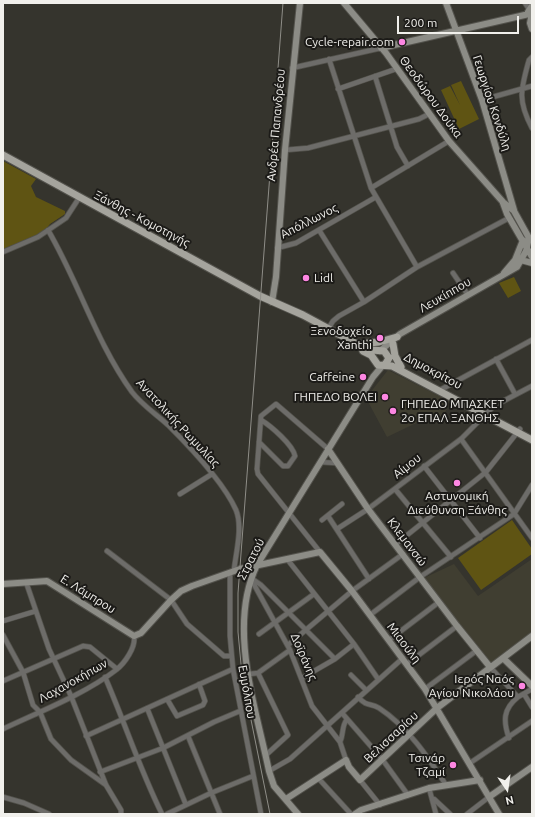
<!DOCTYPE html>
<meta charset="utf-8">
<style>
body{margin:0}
#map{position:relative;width:535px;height:817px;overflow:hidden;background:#35342d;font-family:Ubuntu,sans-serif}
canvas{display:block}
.frame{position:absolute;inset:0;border:4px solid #f1f0ec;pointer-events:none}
.north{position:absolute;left:487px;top:769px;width:40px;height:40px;-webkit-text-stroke:3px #1c1b18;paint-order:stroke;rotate:167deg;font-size:11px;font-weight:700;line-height:16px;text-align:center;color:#f1f0ec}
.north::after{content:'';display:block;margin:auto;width:14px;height:18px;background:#f1f0ec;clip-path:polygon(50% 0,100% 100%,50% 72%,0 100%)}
.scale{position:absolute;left:397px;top:16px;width:122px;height:18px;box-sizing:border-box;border:2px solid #f1f0ec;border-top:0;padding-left:5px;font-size:12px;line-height:14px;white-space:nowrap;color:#f1f0ec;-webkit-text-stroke:3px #1c1b18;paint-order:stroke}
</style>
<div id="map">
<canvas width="535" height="817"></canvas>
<div class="frame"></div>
<div class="north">N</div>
<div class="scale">200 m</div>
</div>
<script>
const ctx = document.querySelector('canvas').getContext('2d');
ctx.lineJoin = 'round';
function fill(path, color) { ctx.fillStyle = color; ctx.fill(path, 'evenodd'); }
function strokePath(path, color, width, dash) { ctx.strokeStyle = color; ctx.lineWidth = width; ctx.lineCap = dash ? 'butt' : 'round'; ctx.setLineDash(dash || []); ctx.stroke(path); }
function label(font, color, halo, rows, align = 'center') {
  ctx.font = font + ' Ubuntu,sans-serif'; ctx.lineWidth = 4; ctx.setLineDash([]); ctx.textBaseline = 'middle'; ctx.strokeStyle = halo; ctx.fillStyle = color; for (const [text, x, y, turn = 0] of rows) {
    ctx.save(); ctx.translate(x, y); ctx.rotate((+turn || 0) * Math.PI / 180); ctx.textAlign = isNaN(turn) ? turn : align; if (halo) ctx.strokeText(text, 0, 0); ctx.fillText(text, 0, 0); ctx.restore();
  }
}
const built = new Path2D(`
 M388 370 451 402 442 417 435 414 387 437 366 398Z
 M532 559V632L490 665 424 578 454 564 478 596Z`);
const green = new Path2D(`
 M461 81 479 119 459 129 441 90 450 86 460 105 451 85Z
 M3 161 36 179 31 186 36 197 65 211V214L50 224 44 232 3 250Z
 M514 277 521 291 508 298 499 283Z
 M512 520 532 549V554L481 590 458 558Z`);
const street = new Path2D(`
 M525 3 529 9
 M532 57 529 60C521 89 517 100 532 128
 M329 59 371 188 417 267
 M292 68 381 48
 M375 76 397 147 408 166
 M338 89 396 69
 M482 100 532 86
 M285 150 308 148 419 119 429 114
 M371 188 449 141
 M48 230C79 283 96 342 132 392 142 405 156 414 168 425 189 446 224 483 236 510 243 527 236 552 234 570
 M319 230 364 302
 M277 248 296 243 376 197
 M3 252 38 237 66 218 79 198
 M453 273 468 295
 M328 329 333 321 339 316 364 302 417 267 509 218
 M496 359 515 394
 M442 389 532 340
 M461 439 532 538
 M259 442 283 466H288L295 456C293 445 271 426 261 420
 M320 462 336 463
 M424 466 480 538
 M395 489 451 557
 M180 494 212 474
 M328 516 369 579
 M322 520 342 504
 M337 529 368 509 461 439 494 406 532 386
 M396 544 486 472 520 429
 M107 551 171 600 187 624 224 656H231
 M320 552 258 474 257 469 261 416 276 404 328 449
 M287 559 354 644 378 679
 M230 572V636L233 669 261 814
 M251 578 261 585 335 659
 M251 579 290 650 312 706 340 742 346 760
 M26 582 49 649 71 696 106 785 121 810V814
 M370 615 420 577 514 514 532 485
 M3 621 36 611
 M259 634 314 594
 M3 635 23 672 33 705 40 712 51 739 71 760 106 785
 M389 640 439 602
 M288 645 352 591 403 554
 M407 664 457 626
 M490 667 518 697 532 689
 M258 673 288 735 266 755
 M249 674 258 673 290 650
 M351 675 366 690
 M105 677C125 723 140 770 162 814
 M302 678 335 659 354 644
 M3 681 83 646 90 647 117 669
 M425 689 476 651
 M524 694 532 707
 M358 697C368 708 370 702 379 708 408 727 428 757 446 785
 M167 699 177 716 203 705 205 701 199 684
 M147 708 186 805
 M342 713 382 759 408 795
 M3 729C39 712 85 694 116 670 125 663 136 647 134 636
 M86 736 233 669
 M188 736 220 814
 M509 738C503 721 503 709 518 697
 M340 742C344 734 341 727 347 719
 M470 763 532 721
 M269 771 290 759 403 658
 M100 772 163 748 214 722 240 711
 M319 779 351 814
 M360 780 380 805
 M429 788 436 814
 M3 797 24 803 49 814
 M432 799H434L450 814
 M167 814 211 793 253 776
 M467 814 489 797`);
const secondary = new Path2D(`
 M344 3 386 53 449 141 503 202 514 211 529 238
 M446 3 482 100 514 210
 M532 6 528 12 532 18
 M531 18 530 23 532 29
 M381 48 529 14
 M503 203 507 214 532 257
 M521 260 532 263
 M504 273 515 260 523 240
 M272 302 276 277 285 150 300 3
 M380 351 400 334 517 267 526 251 529 238
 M328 449 368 509 457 626 490 667
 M3 584 47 581 134 636 141 633 171 600 181 591 192 586 240 569 320 552 352 591 425 689 499 814
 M503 658 532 686
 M489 797 532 767
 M286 799 346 760 349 767 360 780 437 708 532 636
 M298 814 274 786 269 771C256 708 227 626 257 565L373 377 383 365
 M355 814 361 810 429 788 480 780`);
const primary = new Path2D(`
 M3 155 260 296 303 315 357 344 372 350 384 351 389 358 385 365
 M360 344 379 342 397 337
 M393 344 395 356 401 367
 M363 351 371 355 378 365 392 366 532 440`);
const rail = new Path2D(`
 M270 814 242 675 238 632V593L283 3`);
const markers = [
 [402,42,4,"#fd86e2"],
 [306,278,4,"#fd86e2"],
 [380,338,4,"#fd86e2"],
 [363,377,4,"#fd86e2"],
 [385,397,4,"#fd86e2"],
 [393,411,4,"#fd86e2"],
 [457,483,4,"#fd86e2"],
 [522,686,4,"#fd86e2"],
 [453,765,4,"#fd86e2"]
];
const poiNames = [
 ["Cycle-repair.com",394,42],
 ["Lidl",314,278,"left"],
 ["Ξενοδοχείο",372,331],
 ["Xanthi",372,345],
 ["Caffeine",355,377],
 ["ΓΗΠΕΔΟ ΒΟΛΕΙ",377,397],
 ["ΓΗΠΕΔΟ ΜΠΑΣΚΕΤ",401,404,"left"],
 ["2ο ΕΠΑΛ ΞΑΝΘΗΣ",401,418,"left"],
 ["Αστυνομική",457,496,"center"],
 ["Διεύθυνση Ξάνθης",457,510,"center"],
 ["Ιερός Ναός",514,679],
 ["Αγίου Νικολάου",514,693],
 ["Τσινάρ",445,758],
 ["Τζαμί",445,772]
];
const streetNames = [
 ["Θεοδώρου Δούκα",431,97,54],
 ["Γεωργίου Κονδύλη",492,103,72],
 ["Ανδρέα Παπανδρέου",276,125,-85],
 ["Ξάνθης - Κομοτηνής",142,219,28],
 ["Απόλλωνος",309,221,-27],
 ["Λευκίππου",445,295,-30],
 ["Δημοκρίτου",433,371,28],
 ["Ανατολικής Ρωμυλίας",178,423,47],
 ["Αίμου",407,466,-38],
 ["Κλεμανσώ",407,542,53],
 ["Στρατού",251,559,-63],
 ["Ε. Λάμπρου",88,594,32],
 ["Μιαούλη",404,643,53],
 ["Δοϊράνης",304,657,67],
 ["Λαχανοκήπων",73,681,-29],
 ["Ευμόλπου",247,692,80],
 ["Βελισσαρίου",391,737,-43]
];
fill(built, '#403e31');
fill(green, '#5f5413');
strokePath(street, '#53524c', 6);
strokePath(secondary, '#53524c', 8);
strokePath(primary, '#53524c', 9);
strokePath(street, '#6d6c69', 4.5);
strokePath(secondary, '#8c8c86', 6);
strokePath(primary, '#a5a49d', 7);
strokePath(rail, '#8f8e88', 1);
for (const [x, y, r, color] of markers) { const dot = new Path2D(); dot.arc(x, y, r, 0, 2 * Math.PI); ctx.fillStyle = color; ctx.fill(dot); strokePath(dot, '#1c1b18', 1.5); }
label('12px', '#f1f0ec', '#1c1b18', poiNames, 'right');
label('12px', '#f1f0ec', '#1c1b18', streetNames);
</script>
